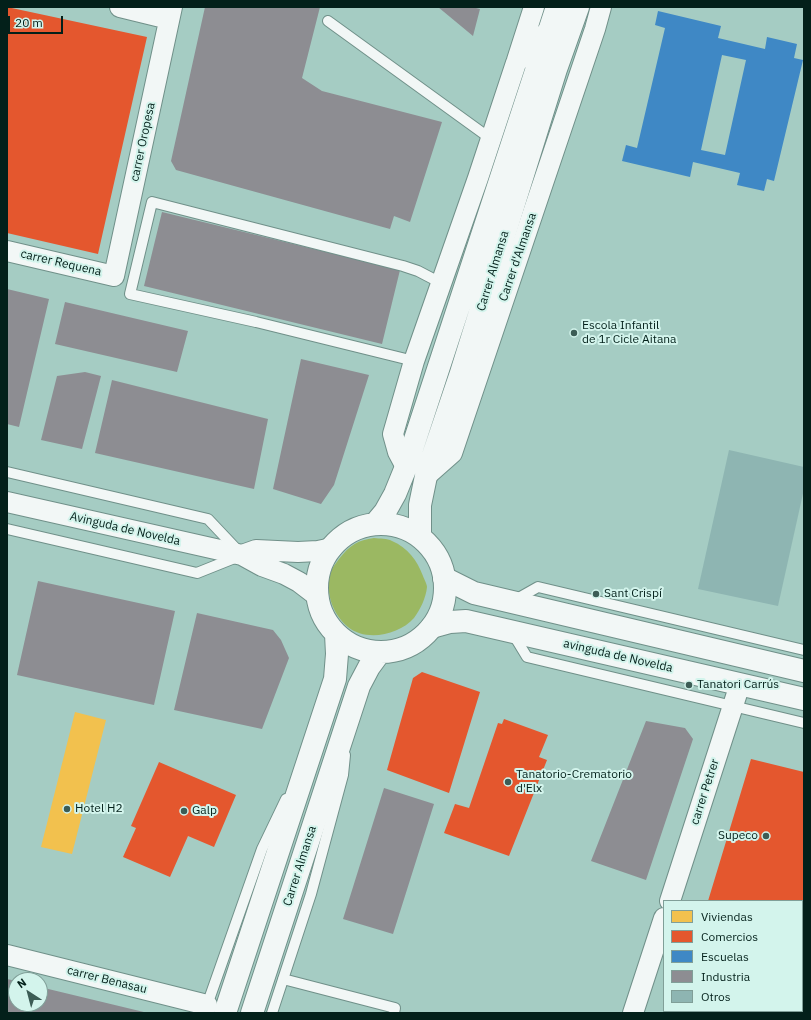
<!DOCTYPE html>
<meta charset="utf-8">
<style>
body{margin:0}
#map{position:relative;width:811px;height:1020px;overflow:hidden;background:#a5ccc3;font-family:"IBM Plex Sans",sans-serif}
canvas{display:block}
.frame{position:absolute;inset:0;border:8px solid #03201a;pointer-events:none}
.legend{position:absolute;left:663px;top:900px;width:140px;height:112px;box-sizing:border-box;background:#d3f4ec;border:1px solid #809f98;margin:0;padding:5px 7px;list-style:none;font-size:12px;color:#03201a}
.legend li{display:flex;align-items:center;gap:8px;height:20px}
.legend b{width:20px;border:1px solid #809f98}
.north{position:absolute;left:8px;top:972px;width:40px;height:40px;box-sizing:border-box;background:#d3f4ec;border:1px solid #809f98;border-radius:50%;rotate:324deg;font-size:11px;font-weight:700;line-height:16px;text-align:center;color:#03201a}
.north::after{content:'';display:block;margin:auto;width:14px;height:18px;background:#3c5c55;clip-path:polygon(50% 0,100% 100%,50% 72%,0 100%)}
.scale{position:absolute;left:8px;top:16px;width:55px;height:18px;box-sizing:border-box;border:2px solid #03201a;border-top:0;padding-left:5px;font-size:12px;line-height:14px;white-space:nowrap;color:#03201a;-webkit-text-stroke:3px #d3f4ec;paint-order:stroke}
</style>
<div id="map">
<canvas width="811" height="1020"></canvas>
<div class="frame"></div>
<ul class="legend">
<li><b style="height:11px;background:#f2c14e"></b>Viviendas</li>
<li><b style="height:11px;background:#e4572e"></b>Comercios</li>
<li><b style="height:11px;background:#3f88c5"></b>Escuelas</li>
<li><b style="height:11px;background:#8d8d92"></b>Industria</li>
<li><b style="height:11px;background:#8eb5b2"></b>Otros</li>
</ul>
<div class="north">N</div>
<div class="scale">20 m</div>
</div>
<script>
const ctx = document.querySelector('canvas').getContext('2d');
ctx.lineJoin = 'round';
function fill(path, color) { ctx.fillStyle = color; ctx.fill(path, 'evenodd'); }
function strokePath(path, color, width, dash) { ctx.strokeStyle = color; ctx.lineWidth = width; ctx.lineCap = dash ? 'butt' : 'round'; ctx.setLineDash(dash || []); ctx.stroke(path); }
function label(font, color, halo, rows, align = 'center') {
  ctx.font = font + ' "IBM Plex Sans",sans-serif'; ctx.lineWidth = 4; ctx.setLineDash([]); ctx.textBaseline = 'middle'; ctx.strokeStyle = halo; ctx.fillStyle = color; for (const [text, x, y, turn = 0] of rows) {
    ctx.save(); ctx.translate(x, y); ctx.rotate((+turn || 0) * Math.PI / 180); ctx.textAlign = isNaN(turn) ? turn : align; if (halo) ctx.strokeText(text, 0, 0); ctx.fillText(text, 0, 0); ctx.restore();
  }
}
const green = new Path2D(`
 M374 538C380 539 387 538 392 541 408 548 417 560 423 576 424 579 427 584 427 587 426 598 420 610 414 618 399 635 366 642 348 627 331 613 324 588 332 569 334 565 337 562 339 559 350 545 358 540 374 538Z`);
const homes = new Path2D(`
 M75 712 106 720 72 854 41 847Z`);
const shops = new Path2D(`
 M7 7 147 37 98 254 7 233Z
 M422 672 480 692 449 793 387 770 413 678Z
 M504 719 548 735 539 757 547 760 509 856 444 833 455 804 469 808 498 723 502 724Z
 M751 759 804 772V1013H727L728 1011H802V901H708Z
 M159 762 236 795 214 847 188 836 170 877 123 857 136 828 131 826Z`);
const schools = new Path2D(`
 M658 11 721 26 718 38 765 49 767 37 797 44 794 58 803 60 774 181 767 179 764 191 737 185 740 173 693 162 690 177 622 161 626 145 637 148 665 28 655 25ZM722 55 746 60 725 155 701 150Z`);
const industry = new Path2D(`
 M205 7H320L302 78 322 91 442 122 410 222 394 216 390 229 176 170 171 161Z
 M438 7H472L480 9 473 36Z
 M162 212 400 270 382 344 144 286Z
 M7 289 49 299 19 427 7 424Z
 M65 302 188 331 177 372 55 344Z
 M301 359 369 375 334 485 321 504 273 489Z
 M85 372 101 376 82 449 41 440 57 376Z
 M112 380 268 419 254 489 95 453Z
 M38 581 175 611 154 705 17 675Z
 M197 613 273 630 281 640 289 658 262 729 174 710Z
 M646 721 685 728 693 739 646 880 591 861Z
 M384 788 434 804 393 934 343 919Z
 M7 979 16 981V1004H40V987L148 1013H7Z`);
const building = new Path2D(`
 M729 450 804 467V489L778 606 698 589Z`);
const service = new Path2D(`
 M328 21 491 139
 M414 361 256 322 130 294 152 202 403 266 418 271 441 283
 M7 472 208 519 242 555 197 573 7 529
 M515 600 538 587 804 650
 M513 634 527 657 804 723
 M283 979 395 1008 394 1013
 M206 1008 262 849 286 799
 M272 1013 311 894 343 775 345 755`);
const minor = new Path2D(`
 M120 7 169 19
 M517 60 534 7
 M7 251 114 276 172 7
 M406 467 398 452 393 434 414 361 478 178 516 63 550 29
 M426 476 452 453 595 29 601 7
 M7 502 242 555 262 566 284 574 299 582 316 595
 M242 555 256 550 298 552 318 551 332 548
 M670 901 740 684
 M7 955 207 1005
 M633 1013 664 918`);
const secondary = new Path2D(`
 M444 578 474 593 804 671
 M432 627 450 622 466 621 804 699`);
const primary = new Path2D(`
 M317 588a64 64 0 1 1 128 0a64 64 0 1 1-128 0Z
 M375 524 385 512 395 494 406 467 557 7
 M420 536V505L426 476 461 373 556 69 578 7
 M225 1013 335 679 337 654 336 634
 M252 1013 359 686 369 667 380 652`);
const markers = [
 [574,333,4,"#3c5c55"],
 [596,594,4,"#3c5c55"],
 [689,685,4,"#3c5c55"],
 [508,782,4,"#3c5c55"],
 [67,809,4,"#3c5c55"],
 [184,811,4,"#3c5c55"],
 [766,836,4,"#3c5c55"]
];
const streetNames = [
 ["carrer Oropesa",143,142,-78],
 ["Carrer d'Almansa",518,257,-71],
 ["carrer Requena",61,263,13],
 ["Carrer Almansa",493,271,-73],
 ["Avinguda de Novelda",125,529,13],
 ["avinguda de Novelda",618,656,13],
 ["carrer Petrer",705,792,-72],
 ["Carrer Almansa",300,866,-72],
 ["carrer Benasau",107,980,14]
];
const poiNames = [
 ["Escola Infantil",582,326],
 ["de 1r Cicle Aitana",582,340],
 ["Sant Crispí",604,594],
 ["Tanatori Carrús",697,685],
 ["Tanatorio-Crematorio",516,775],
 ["d'Elx",516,789],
 ["Hotel H2",75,809],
 ["Galp",192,811],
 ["Supeco",758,836,"right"]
];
fill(green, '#9bb862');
fill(homes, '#f2c14e');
fill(shops, '#e4572e');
fill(schools, '#3f88c5');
fill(industry, '#8d8d92');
fill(building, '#8eb5b2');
strokePath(service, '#709089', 12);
strokePath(minor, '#709089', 22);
strokePath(secondary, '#709089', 24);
strokePath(primary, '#709089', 24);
strokePath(service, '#f2f7f6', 10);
strokePath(minor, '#f2f7f6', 20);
strokePath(secondary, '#f2f7f6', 22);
strokePath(primary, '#f2f7f6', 22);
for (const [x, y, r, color] of markers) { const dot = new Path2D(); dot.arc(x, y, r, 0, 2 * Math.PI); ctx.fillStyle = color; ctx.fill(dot); strokePath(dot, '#d3f4ec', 1.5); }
label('12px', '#03201a', '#d3f4ec', streetNames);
label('12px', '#03201a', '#d3f4ec', poiNames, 'left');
</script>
